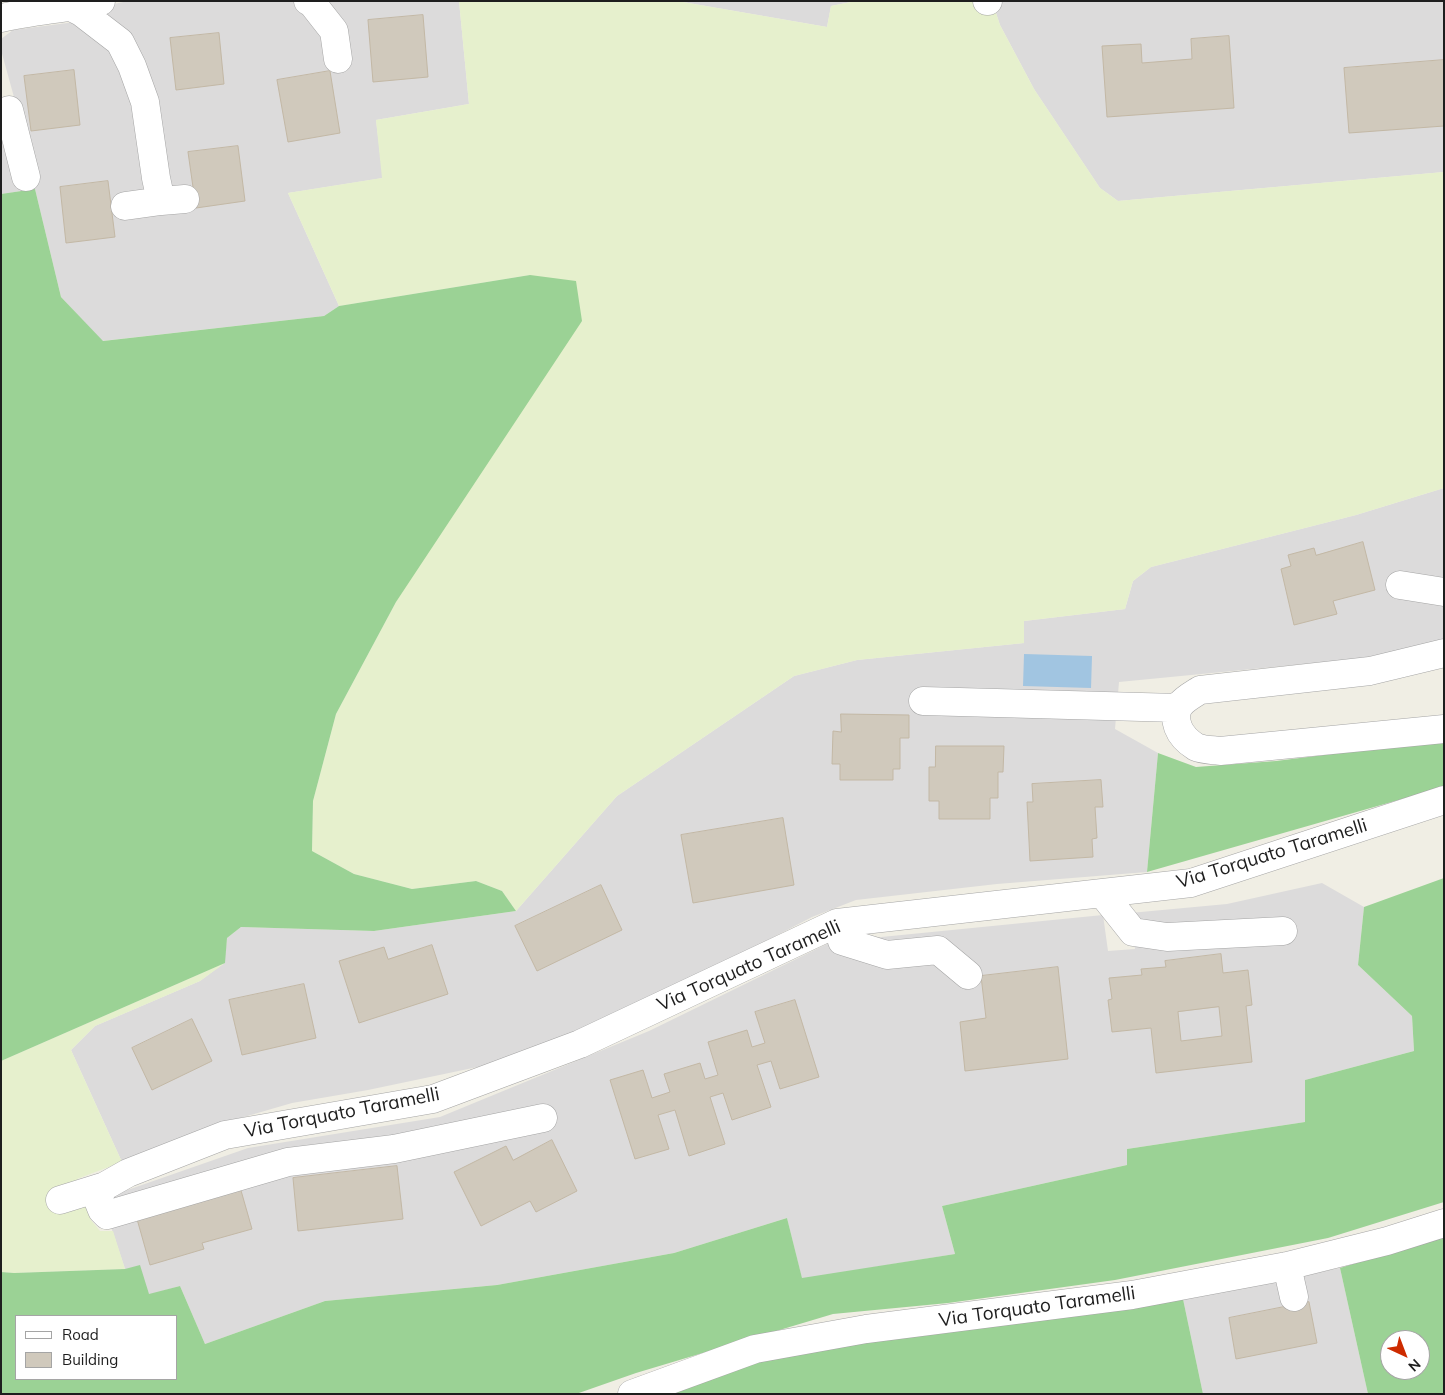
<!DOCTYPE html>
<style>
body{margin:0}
#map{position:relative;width:1445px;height:1395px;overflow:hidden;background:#f0eee4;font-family:Mulish,sans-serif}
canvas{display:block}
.frame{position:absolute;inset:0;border:2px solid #1e1e1e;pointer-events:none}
.legend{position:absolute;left:15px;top:1315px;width:162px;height:65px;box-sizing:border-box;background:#fff;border:1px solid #a5a5a5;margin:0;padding:6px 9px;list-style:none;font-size:15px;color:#1e1e1e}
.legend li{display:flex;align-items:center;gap:10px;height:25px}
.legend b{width:25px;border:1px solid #a5a5a5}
.north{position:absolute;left:1380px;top:1330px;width:50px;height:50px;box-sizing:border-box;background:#fff;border:1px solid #a5a5a5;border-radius:50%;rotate:137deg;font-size:14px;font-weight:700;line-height:20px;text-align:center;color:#1e1e1e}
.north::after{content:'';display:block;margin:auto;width:18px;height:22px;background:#cd2b00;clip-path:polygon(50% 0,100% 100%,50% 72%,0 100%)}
</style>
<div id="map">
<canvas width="1445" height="1395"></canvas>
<div class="frame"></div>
<ul class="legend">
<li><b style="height:6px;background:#fff"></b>Road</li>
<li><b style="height:14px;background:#d0c9bc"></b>Building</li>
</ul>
<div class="north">N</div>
</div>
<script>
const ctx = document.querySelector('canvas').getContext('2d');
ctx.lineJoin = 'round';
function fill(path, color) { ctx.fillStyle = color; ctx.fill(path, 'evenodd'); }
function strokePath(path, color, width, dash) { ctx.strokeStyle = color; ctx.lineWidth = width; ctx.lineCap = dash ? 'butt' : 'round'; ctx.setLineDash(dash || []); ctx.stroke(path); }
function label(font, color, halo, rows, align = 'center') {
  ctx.font = font + ' Mulish,sans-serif'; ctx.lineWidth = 4; ctx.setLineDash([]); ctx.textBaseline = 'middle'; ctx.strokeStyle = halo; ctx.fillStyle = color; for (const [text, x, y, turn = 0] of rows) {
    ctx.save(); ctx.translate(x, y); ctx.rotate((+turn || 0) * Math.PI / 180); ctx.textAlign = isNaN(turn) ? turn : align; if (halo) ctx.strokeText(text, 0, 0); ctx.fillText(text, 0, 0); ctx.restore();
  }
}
const residential = new Path2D(`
 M128 1H459L469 104 376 120 383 178 288 193 339 306 324 316 102 341 61 297 35 189 1 194V113L17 108 1 50V39L13 30 75 22 116 57 166 192 127 35 104 12 109 5Z
 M677 1H856L831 6 827 27Z
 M992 1H1444V172L1118 201 1100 188 1034 89 1000 25Z
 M1444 488V640L1394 652 1356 659 1119 682 1115 729 1158 753 1147 872 997 884 856 900 812 917 661 996 536 1050 487 1065 368 1090 292 1103 220 1124 122 1162 71 1050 95 1026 200 981 224 963 227 938 241 927 374 931 516 911 617 796 794 676 857 660 1024 643V621L1125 609 1133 581 1151 567 1356 515Z
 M1322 883 1364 907 1358 965 1412 1016 1414 1051 1305 1080V1122L1127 1149V1165L942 1206 955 1254 802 1279 787 1218 674 1253 497 1285 325 1301 205 1344 180 1286 149 1295 125 1269 107 1215 108 1203 116 1194 248 1148 440 1117 649 1031 831 942 1103 915 1108 951 1135 949 1130 913 1227 904Z
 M1340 1268 1368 1394H1203L1183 1299Z`);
const farmland = new Path2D(`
 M459 1H677L827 27 831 6 856 1H992L1000 25 1034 89 1100 188 1118 201 1444 172V488L1356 515 1151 567 1133 581 1125 609 1024 621V643L857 660 794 676 617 796 516 911 502 891 476 881 412 889 354 874 312 851 313 801 336 714 396 602 530 275 339 306 288 193 382 178 376 120 469 104Z
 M225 963 200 981 95 1026 71 1050 122 1162 77 1179 91 1220 100 1231H113L125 1269 14 1273 1 1272V1061Z`);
const forest = new Path2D(`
 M35 189 61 297 103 341 324 316 339 306 530 275 576 281 582 321 396 602 336 714 313 801 312 851 354 874 412 889 476 881 502 891 516 911 374 931 241 927 227 938 225 963 1 1061V194Z
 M1444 740V787L1147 872 1158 753 1196 767 1276 761Z
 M1444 878V1202L1328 1238 1115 1280 948 1303 833 1314 636 1373 576 1394H1V1272L14 1273 125 1269 140 1265 149 1294 180 1286 205 1344 325 1301 497 1285 674 1253 787 1218 802 1278 955 1254 942 1206 1127 1165V1149L1305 1122V1080L1414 1051 1412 1016 1358 965 1364 907ZM16 1316H176V1379H16Z
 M1444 1236V1394H1368L1340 1268ZM1390 1340H1420V1370H1390Z
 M1183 1299 1203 1394H667L759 1359 906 1332Z`);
const water = new Path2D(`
 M1024 654 1092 656 1091 688 1023 686Z`);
const building = new Path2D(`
 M423 15 428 77 373 82 368 20Z
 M219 33 224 84 176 90 170 38Z
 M1229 36 1234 108 1107 117 1102 46 1141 44 1142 63 1192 59 1191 39Z
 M1444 60V126L1349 133 1344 68Z
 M74 70 80 125 31 131 24 76Z
 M330 71 340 133 288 142 277 80Z
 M238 146 245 201 196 208 188 152Z
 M108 181 115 237 66 243 60 187Z
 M1363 542 1375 590 1333 601 1337 614 1294 625 1281 569 1291 566 1288 555 1314 548 1316 555Z
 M841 714 909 715V738H900V769H893V780H840V764H832L833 731 841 732Z
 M936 746H1004L1003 772H998V798H990V819H939V801H929V767H935Z
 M1101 780 1103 807H1095L1097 838 1092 839 1093 857 1030 861 1027 802H1033L1032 784Z
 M783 818 794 885 693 903 681 835Z
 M601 885 622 930 537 971 515 926Z
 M432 945 448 994 359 1023 339 961 384 947 388 959Z
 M1221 954 1223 973 1248 970 1252 1005 1246 1006 1252 1062 1156 1073 1151 1028 1112 1032 1108 1000 1112 999 1109 978 1142 975 1141 969 1166 967 1165 961ZM1219 1007 1222 1036 1181 1041 1178 1012Z
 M1058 967 1068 1059 965 1071 960 1022 986 1018 981 976Z
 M304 984 316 1038 242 1055 229 1000Z
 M795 1000 819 1077 780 1089 771 1061 757 1065 771 1107 732 1120 723 1093 710 1097 725 1144 689 1156 675 1110 658 1115 669 1149 635 1159 610 1080 643 1070 652 1098 670 1092 664 1074 700 1063 705 1079 718 1075 708 1042 747 1030 752 1047 765 1043 755 1012Z
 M192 1019 212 1061 152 1090 132 1048Z
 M552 1140 577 1191 536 1212 530 1201 481 1226 454 1172 506 1146 513 1160Z
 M397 1166 403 1219 298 1231 293 1178Z
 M240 1187 252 1229 202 1243 204 1249 150 1265 137 1219Z
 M1309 1302 1317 1343 1236 1359 1229 1318Z`);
const minor = new Path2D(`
 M308 1 312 3 334 31 338 59
 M987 1H988
 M71 7 81 12 120 42 132 66 145 102 156 178 161 201 185 199
 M1 18C34 11 68 8 101 1
 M9 110 26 177
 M125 206 161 201
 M1400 585 1444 592
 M1444 653 1370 671 1200 690C1184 700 1171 706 1178 727 1181 735 1188 742 1196 747 1203 750 1213 750 1220 751L1444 729
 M923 701 1178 708
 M1102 893 1133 932 1167 937 1283 931
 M837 923 842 941 887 955 938 950 968 975
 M543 1118 394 1149 288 1162 107 1215 102 1210 98 1200 99 1194 105 1186 128 1173 225 1135 433 1099 580 1044 837 923 1191 883 1444 800
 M60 1200 105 1186
 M1287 1266 1294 1297
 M632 1394 755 1349 866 1329 1132 1295 1287 1266 1387 1241 1444 1223`);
const streetNames = [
 ["Via Torquato Taramelli",1272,854,-17],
 ["Via Torquato Taramelli",749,966,-24],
 ["Via Torquato Taramelli",342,1113,-11],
 ["Via Torquato Taramelli",1037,1307,-8]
];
fill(residential, '#dcdbdb');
fill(farmland, '#e6f0cd');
fill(forest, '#9bd295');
fill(water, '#a1c5e1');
fill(building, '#d0c9bc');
strokePath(building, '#c3b8a5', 1);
strokePath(minor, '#a5a5a5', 29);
strokePath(minor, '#fff', 28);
label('19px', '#1e1e1e', '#fff', streetNames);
</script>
